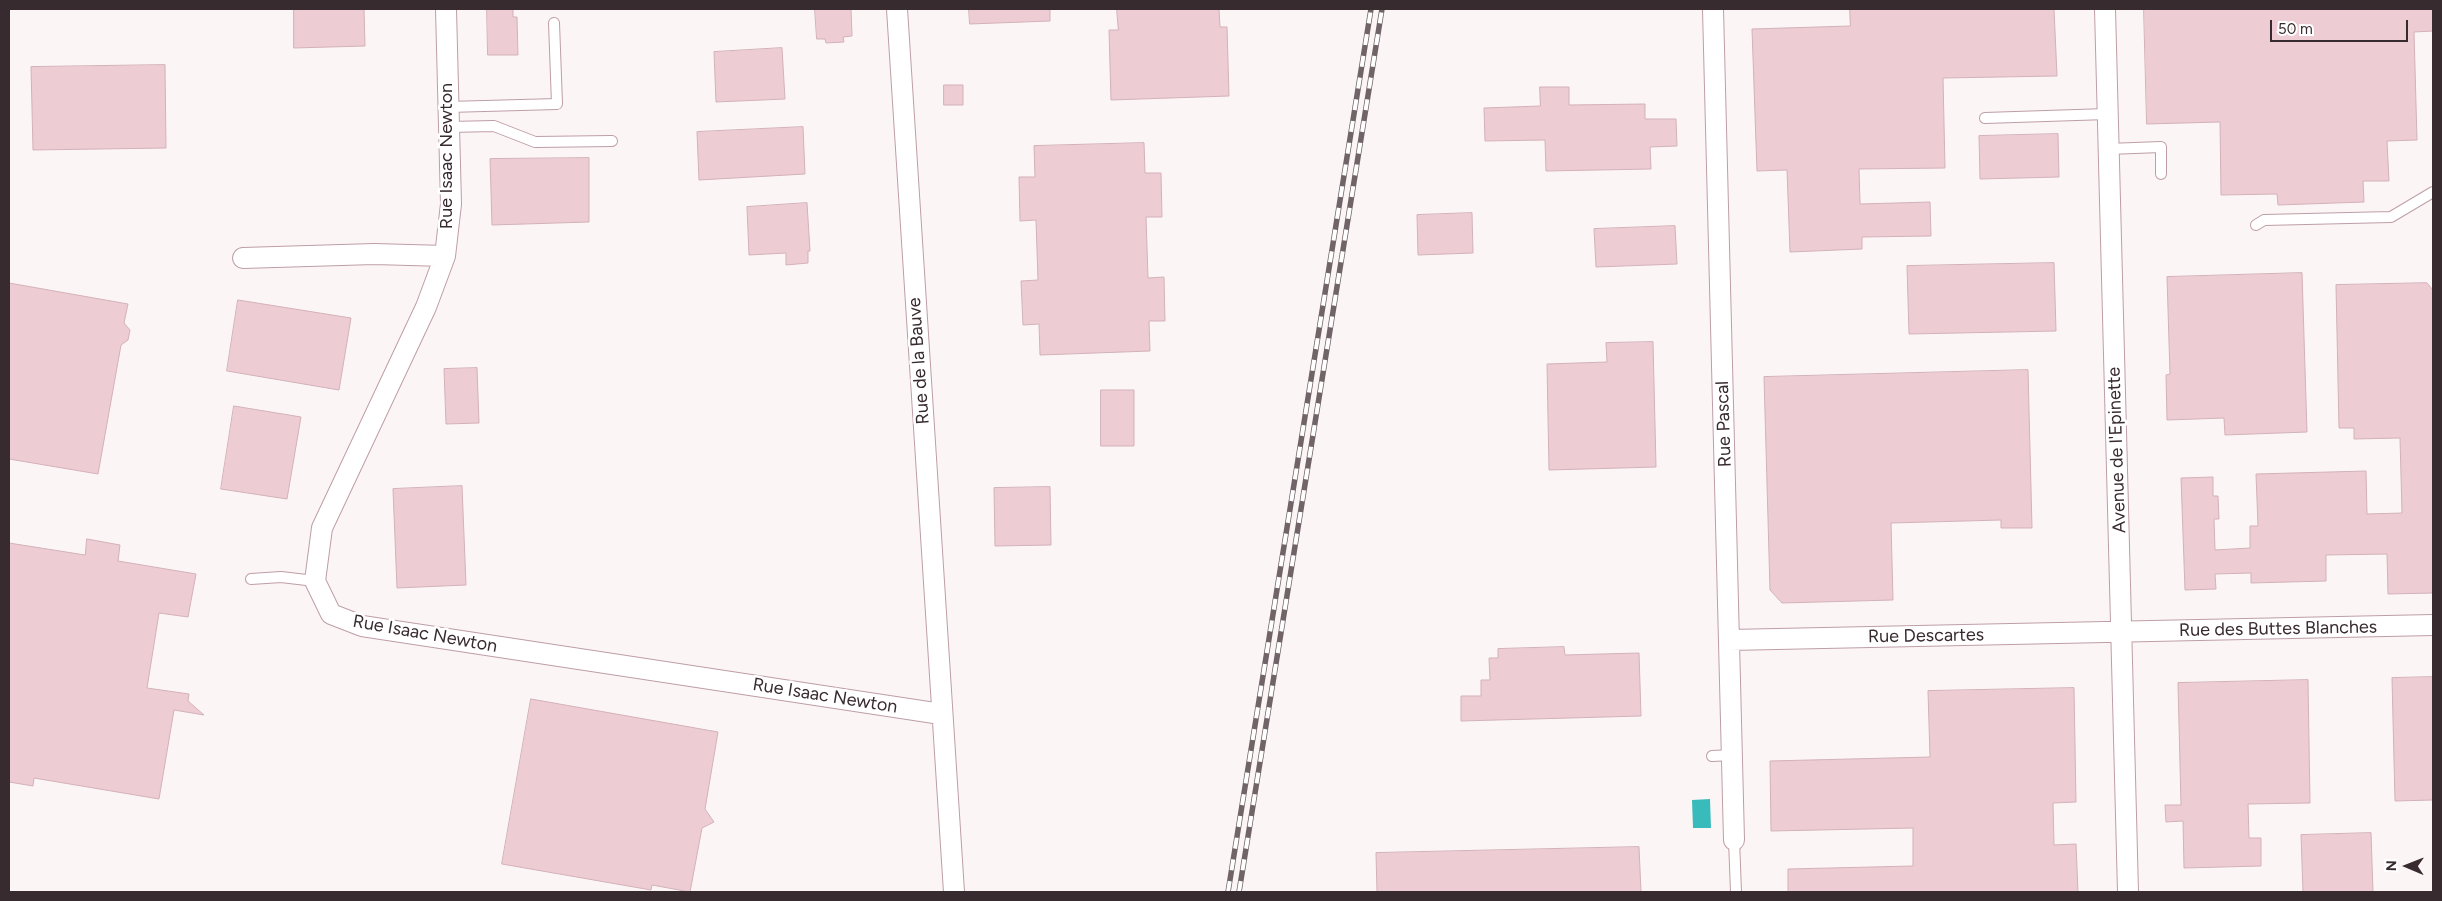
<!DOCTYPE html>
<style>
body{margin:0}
#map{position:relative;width:2442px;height:901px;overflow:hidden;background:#fcf5f6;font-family:Figtree,sans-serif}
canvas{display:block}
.frame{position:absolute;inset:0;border:10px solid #382b2f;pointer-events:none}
.north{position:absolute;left:2382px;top:841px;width:50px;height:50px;-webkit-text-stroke:4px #fff;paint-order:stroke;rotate:271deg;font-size:14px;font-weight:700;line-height:20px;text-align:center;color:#382b2f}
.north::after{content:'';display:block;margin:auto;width:18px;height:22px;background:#382b2f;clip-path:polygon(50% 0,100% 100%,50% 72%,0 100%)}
.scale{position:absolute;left:2270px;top:20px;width:138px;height:22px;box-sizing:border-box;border:2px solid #382b2f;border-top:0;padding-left:6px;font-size:15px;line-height:18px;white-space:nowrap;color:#382b2f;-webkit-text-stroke:4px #fff;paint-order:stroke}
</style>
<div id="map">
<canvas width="2442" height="901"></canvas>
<div class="frame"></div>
<div class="north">N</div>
<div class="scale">50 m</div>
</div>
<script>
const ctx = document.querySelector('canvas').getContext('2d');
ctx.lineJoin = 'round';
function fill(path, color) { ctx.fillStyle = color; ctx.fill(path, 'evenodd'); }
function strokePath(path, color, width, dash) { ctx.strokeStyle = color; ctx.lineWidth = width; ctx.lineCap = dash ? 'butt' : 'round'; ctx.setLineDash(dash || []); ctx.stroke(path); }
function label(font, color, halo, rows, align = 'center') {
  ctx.font = font + ' Figtree,sans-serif'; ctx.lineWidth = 5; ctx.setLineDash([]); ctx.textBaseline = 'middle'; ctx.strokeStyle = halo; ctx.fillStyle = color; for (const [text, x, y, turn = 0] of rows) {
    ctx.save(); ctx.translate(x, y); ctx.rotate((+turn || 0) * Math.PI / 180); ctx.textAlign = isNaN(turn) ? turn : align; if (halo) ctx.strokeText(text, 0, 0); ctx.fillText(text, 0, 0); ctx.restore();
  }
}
const water = new Path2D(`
 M1710 799 1711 828H1693L1692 800Z`);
const building = new Path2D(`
 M294 9H364L365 46 294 48Z
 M487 9H513V17H517L518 55H488Z
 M815 9H851L852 36 843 37 844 42 826 43 825 39H817Z
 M969 9H1050V21L970 24Z
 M1117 9H1219L1220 27H1227L1229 96 1111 100 1109 30H1118Z
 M1850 9H2054L2057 76 1943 78 1945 168 1859 169 1860 204 1930 202 1931 236 1862 237V249L1790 252 1787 170 1757 171 1752 29 1850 26Z
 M2144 9H2433V31L2414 32 2417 140 2387 141 2389 181H2363L2364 202 2278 205 2277 194 2221 195 2220 122 2147 124Z
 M782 48 785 99 716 102 714 52Z
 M165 65 166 148 33 150 31 67Z
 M944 85H963V105H944Z
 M1540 87H1569V105L1645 104V119H1676L1677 146 1650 147 1651 169 1546 171 1545 140 1485 141 1484 108 1540 106Z
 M803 127 805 174 699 180 697 132Z
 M2058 134 2059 177 1980 179 1979 136Z
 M1144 143 1145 173H1161L1162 217H1146L1148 278 1164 277 1165 321H1149L1150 351 1040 355 1039 324 1023 325 1021 281 1038 280 1036 220 1020 221 1019 177H1035L1034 146Z
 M589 158V222L492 225 490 159Z
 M807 203 810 251H808V263L786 265V253L749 255 747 207Z
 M1472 213 1473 253 1418 255 1417 215Z
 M1675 226 1677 264 1596 267 1594 229Z
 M2054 263 2056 331 1909 334 1907 266Z
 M2302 273 2307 432 2225 435 2224 418 2167 420 2166 375 2170 374 2167 277Z
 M9 283 128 304 124 323 130 330 128 340 121 345 98 474 9 459Z
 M2427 283 2433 290V593L2388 594 2387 554 2326 555V581L2251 583V573L2215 574 2216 589 2185 590 2181 478 2213 477V496H2218L2219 519H2214L2215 550 2250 548V526H2258L2256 474 2366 471 2367 514 2402 513 2400 438 2354 439V428H2339L2336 285Z
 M238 300 351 318 339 390 227 371Z
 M1653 342 1656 467 1549 470 1547 364 1607 362 1606 343Z
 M477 368 479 423 446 424 444 369Z
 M2028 370 2032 528H2001V520L1891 523 1893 600 1782 603 1770 590 1764 377Z
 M1101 390H1134V446H1101Z
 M234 406 301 417 287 499 221 489Z
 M462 486 466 585 397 588 393 489Z
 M1050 487 1051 545 995 546 994 488Z
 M87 539 120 545 118 561 196 574 188 617 159 613 147 688 189 694 188 701 204 715 174 710 159 799 34 778 33 786 9 782V543L85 555Z
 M1564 647 1565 655 1639 653 1641 716 1461 721V696H1481V680H1490L1489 658H1498V649Z
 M2433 677V800L2395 801 2392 678Z
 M2308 680 2310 803 2248 804 2249 838H2261V866L2184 868 2183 821 2166 822 2165 805H2181L2178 683Z
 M2074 688 2076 802 2053 803 2054 845 2076 844 2078 892H1788V869L1913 866V828L1771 831 1770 761 1930 757 1928 691Z
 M531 699 718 732 705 809 714 822 702 828 690 892 652 885 651 890 502 864Z
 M2371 833 2373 892H2303L2301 835Z
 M1639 847 1641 892H1377L1376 853Z`);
const lane = new Path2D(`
 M448 107 557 104 554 23
 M1985 118 2107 114
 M449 127 494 126 535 142 612 141
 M2108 149 2161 147V174
 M2256 225 2264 220 2391 217 2433 192
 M251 579 281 577 315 581
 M1712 756 1733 755
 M1734 840 1736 892`);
const street = new Path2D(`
 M446 9 451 204 445 256 426 307 322 528 315 581 331 614 362 626 941 714
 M897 9 954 892
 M1713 9 1734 840
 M2105 9 2128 892
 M243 258 374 254 445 256
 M1730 640 2433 625`);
const rail = new Path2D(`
 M1228 892 1371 9
 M1239 892 1382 9`);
const streetNames = [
 ["Rue Isaac Newton",447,156,-90],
 ["Rue de la Bauve",919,361,-94],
 ["Rue Pascal",1724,424,-92],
 ["Avenue de l'Epinette",2117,450,-92],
 ["Rue des Buttes Blanches",2278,629,-1],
 ["Rue Isaac Newton",425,634,10],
 ["Rue Descartes",1926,636,-1],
 ["Rue Isaac Newton",825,696,9]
];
fill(water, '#39babb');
fill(building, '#eeccd4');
strokePath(building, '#d3b1b9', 1);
strokePath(lane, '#be9ea6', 12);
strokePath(street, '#be9ea6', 22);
strokePath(lane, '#fff', 10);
strokePath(street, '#fff', 20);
strokePath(rail, '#706468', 5.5);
strokePath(rail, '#fff', 4, [11]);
label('18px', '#382b2f', '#fff', streetNames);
</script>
